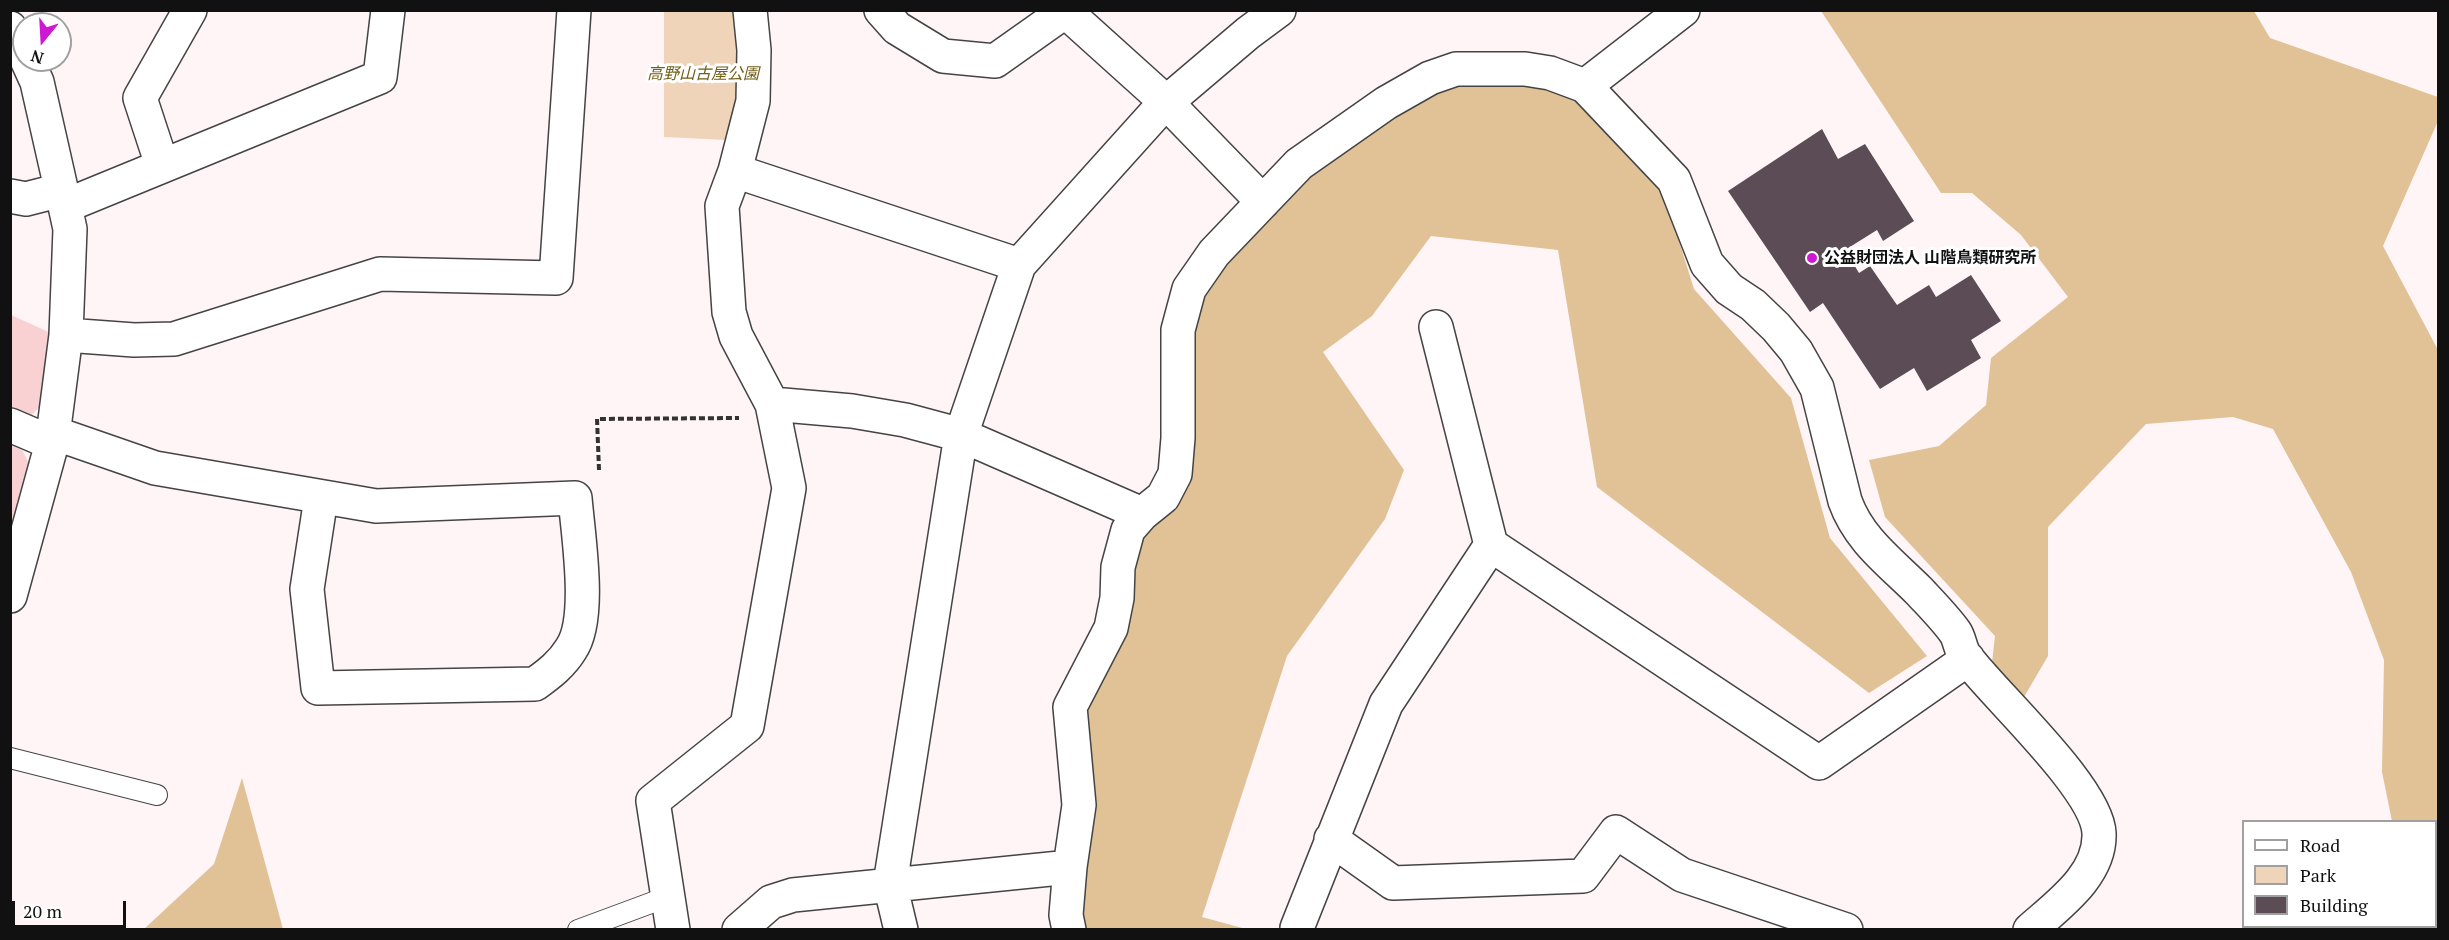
<!DOCTYPE html>
<meta charset="utf-8">
<style>
body{margin:0}
#map{position:relative;width:2449px;height:940px;overflow:hidden;background:#fff4f6;font-family:"PT Serif",serif}
canvas{display:block}
.frame{position:absolute;inset:0;border:12px solid #111;pointer-events:none}
.legend{position:absolute;left:2242px;top:820px;width:195px;height:108px;box-sizing:border-box;background:#fff;border:2px solid #a0a0a0;margin:0;padding:8px 10px;list-style:none;font-size:18px;color:#111}
.legend li{display:flex;align-items:center;gap:12px;height:30px}
.legend b{width:30px;border:2px solid #a0a0a0}
.north{position:absolute;left:12px;top:12px;width:60px;height:60px;box-sizing:border-box;background:#fff;border:2px solid #a0a0a0;border-radius:50%;rotate:198deg;font-size:16px;font-weight:700;line-height:24px;text-align:center;color:#111}
.north::after{content:'';display:block;margin:auto;width:21px;height:27px;background:#ce18d1;clip-path:polygon(50% 0,100% 100%,50% 72%,0 100%)}
.scale{position:absolute;left:12px;top:901px;width:114px;height:27px;box-sizing:border-box;border:3px solid #111;border-top:0;padding-left:8px;font-size:18px;line-height:21px;white-space:nowrap;color:#111;-webkit-text-stroke:4px #fff;paint-order:stroke}
</style>
<div id="map">
<canvas width="2449" height="940"></canvas>
<div class="frame"></div>
<ul class="legend">
<li><b style="height:8px;background:#fff"></b>Road</li>
<li><b style="height:16px;background:#efd4b9"></b>Park</li>
<li><b style="height:16px;background:#5b4c55"></b>Building</li>
</ul>
<div class="north">N</div>
<div class="scale">20 m</div>
</div>
<script>
const ctx = document.querySelector('canvas').getContext('2d');
ctx.lineJoin = 'round';
function fill(path, color) { ctx.fillStyle = color; ctx.fill(path, 'evenodd'); }
function strokePath(path, color, width, dash) { ctx.strokeStyle = color; ctx.lineWidth = width; ctx.lineCap = dash ? 'butt' : 'round'; ctx.setLineDash(dash || []); ctx.stroke(path); }
function label(font, color, halo, rows, align = 'center') {
  ctx.font = font + ' "PT Serif","Noto Sans JP",serif'; ctx.lineWidth = 6; ctx.setLineDash([]); ctx.textBaseline = 'middle'; ctx.strokeStyle = halo; ctx.fillStyle = color; for (const [text, x, y, turn = 0] of rows) {
    ctx.save(); ctx.translate(x, y); ctx.rotate((+turn || 0) * Math.PI / 180); ctx.textAlign = isNaN(turn) ? turn : align; if (halo) ctx.strokeText(text, 0, 0); ctx.fillText(text, 0, 0); ctx.restore();
  }
}
const farmland = new Path2D(`
 M11 315 53 334 44 402 31 416 11 407Z
 M11 445 22 450 33 471 15 533 11 531Z`);
const green = new Path2D(`
 M664 11H737L740 100 727 140 664 137Z`);
const forest = new Path2D(`
 M1821 11H2254L2270 38 2438 97V121L2383 246 2438 350V929H2388L2390 927 2436 926V822L2392 821 2382 772 2384 660 2351 572 2273 429 2233 417 2146 424 2048 527V656L2024 697 1992 663 1995 636 1885 517 1869 460 1939 446 1986 405 1991 358 2068 297 2021 235 1972 193H1941Z
 M1470 81 1531 82 1575 101 1665 197 1694 289 1791 398 1830 538 1927 656 1869 693 1597 487 1558 250 1431 236 1372 316 1323 352 1404 470 1385 519 1287 656 1202 917 1246 929H1084L1078 918 1083 713 1187 381 1201 292 1270 209 1352 141 1445 86Z
 M242 778 283 929H144L214 864Z`);
const building = new Path2D(`
 M1822 129 1838 159 1865 144 1914 221 1883 241 1877 230 1845 250 1859 273 1870 266 1897 305 1929 285 1936 297 1971 275 2001 321 1971 340 1981 358 1927 391 1914 368 1880 389 1823 303 1810 312 1728 191Z`);
const path = new Path2D(`
 M599 470 597 419 739 418`);
const lane = new Path2D(`
 M10 758 157 795
 M578 930 667 897`);
const street = new Path2D(`
 M881 10 897 28 943 56 995 61 1067 10
 M1065 11 1166 102 1263 202
 M10 28 24 54
 M27 60 37 82 65 206
 M1585 86 1674 180 1707 264 1729 289 1753 305 1776 327 1796 351 1817 388 1845 501C1859 540 1890 562 1919 591 1931 604 1945 618 1955 632 1960 639 1960 650 1966 657 1995 696 2097 788 2099 833 2101 875 2058 905 2030 930
 M162 165 140 98 190 10
 M735 171 753 101 754 50 750 10
 M10 196 26 199 61 190
 M1019 265 735 171 722 206 729 312 736 336 772 404 852 411 905 420 961 435 1142 514
 M1436 327 1491 545
 M66 335 134 340 174 339 380 274 556 278 574 10
 M10 425 52 443 66 335 70 229 65 206 380 77 388 10
 M54 433 155 468 376 506 575 498C578 535 592 619 571 649 562 664 549 674 535 684L318 688 307 589 321 498
 M10 596 52 443
 M1331 839 1393 883 1583 876 1616 832 1682 875 1846 930
 M1297 928 1386 704 1491 545 1819 763 1968 659
 M673 930 653 801 747 726 789 488 772 404
 M739 930 771 902 793 895 1070 867 1079 805 1070 707 1111 628 1117 598 1118 567 1128 530 1142 514 1163 497 1175 474 1178 438V330L1189 289 1214 253 1299 164 1386 103 1430 78 1456 69H1525L1550 73 1585 86 1683 10
 M901 930 890 884 961 435 1019 265 1162 106 1248 33 1279 10
 M1069 930 1066 915 1070 867`);
const markers = [
 [1812,258,6,"#ce18d1"]
];
const parkNames = [
 ["高野山古屋公園",703,74]
];
const poiNames = [
 ["公益財団法人 山階鳥類研究所",1824,258]
];
fill(farmland, '#f9d1d3');
fill(green, '#efd4b9');
fill(forest, '#e1c296');
fill(building, '#5b4c55');
strokePath(lane, '#444', 22);
strokePath(street, '#444', 36);
strokePath(path, '#333', 4, [6, 3]);
strokePath(lane, '#fff', 20);
strokePath(street, '#fff', 33);
for (const [x, y, r, color] of markers) { const dot = new Path2D(); dot.arc(x, y, r, 0, 2 * Math.PI); ctx.fillStyle = color; ctx.fill(dot); strokePath(dot, '#fff', 2); }
label('italic 16px', '#716118', '#fff', parkNames);
label('bold 16px', '#111', '#fff', poiNames, 'left');
</script>
